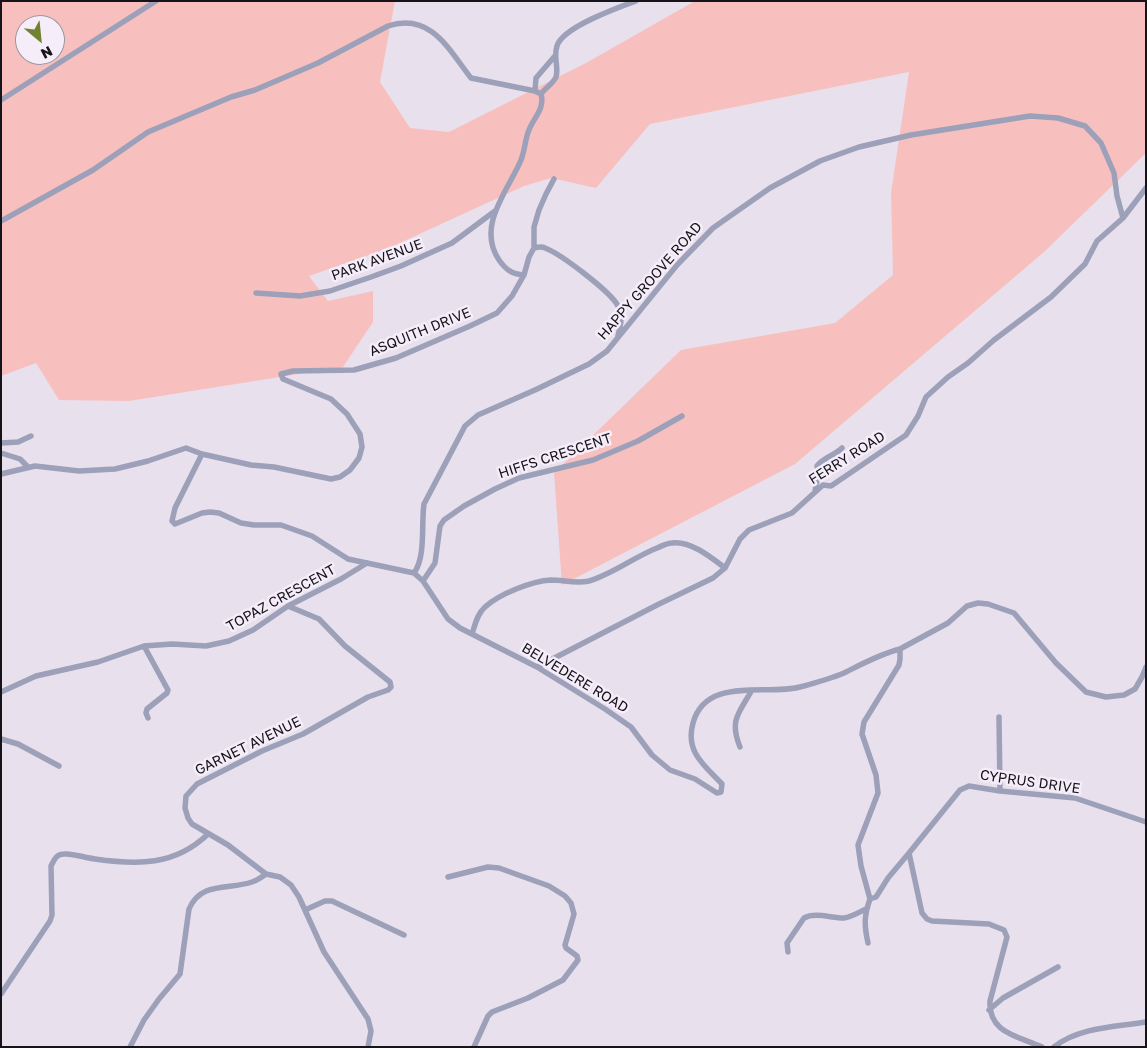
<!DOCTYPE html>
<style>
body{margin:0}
#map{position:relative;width:1147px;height:1048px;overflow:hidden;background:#e8e0ed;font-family:"Golos Text",sans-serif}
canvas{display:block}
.frame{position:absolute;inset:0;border:2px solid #161418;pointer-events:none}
.north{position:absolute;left:15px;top:15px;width:50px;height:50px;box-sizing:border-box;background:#f5edfa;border:1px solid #9c96a0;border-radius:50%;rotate:152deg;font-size:14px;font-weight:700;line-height:20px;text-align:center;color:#161418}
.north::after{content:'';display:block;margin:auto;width:18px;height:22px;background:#728231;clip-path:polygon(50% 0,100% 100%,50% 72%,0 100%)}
</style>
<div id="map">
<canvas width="1147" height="1048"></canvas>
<div class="frame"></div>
<div class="north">N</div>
</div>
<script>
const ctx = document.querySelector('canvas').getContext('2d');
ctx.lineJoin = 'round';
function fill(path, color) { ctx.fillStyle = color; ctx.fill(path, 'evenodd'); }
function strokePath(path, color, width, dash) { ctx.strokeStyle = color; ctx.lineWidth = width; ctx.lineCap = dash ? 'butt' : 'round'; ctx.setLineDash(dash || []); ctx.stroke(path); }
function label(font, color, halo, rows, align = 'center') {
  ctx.font = font + ' "Golos Text",sans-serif'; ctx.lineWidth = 5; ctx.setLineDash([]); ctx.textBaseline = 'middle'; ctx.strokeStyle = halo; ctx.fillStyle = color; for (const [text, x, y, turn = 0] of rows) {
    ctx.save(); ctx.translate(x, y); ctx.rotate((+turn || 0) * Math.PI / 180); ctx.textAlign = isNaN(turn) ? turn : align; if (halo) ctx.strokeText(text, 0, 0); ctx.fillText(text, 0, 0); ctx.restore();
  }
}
const green = new Path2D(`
 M1 1H395L380 82 410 128 449 132 586 63 695 1H1146V153L1044 252 795 464 562 585 554 473 681 350 835 323 893 275 891 193 909 72 650 124 596 188 551 178 524 186 389 248 309 276 328 301 373 291V322L343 367 129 401 59 400 36 363 1 376ZM25 25H55V55H25Z`);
const minor = new Path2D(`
 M535 91 536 78 554 57
 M1 100 156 1
 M1 221 93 170 148 132 231 97 255 90 318 63 388 26C431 12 449 50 471 78L535 91 541 94
 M534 248C538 247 542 246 545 248 561 254 611 292 618 306 624 316 620 326 618 336
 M524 275C512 274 506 270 499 260 476 226 508 191 521 160 525 150 525 139 529 130 534 117 545 109 541 94 545 88 553 84 556 77 559 67 553 57 557 46 563 27 617 8 636 1
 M256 293 300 296 330 291 371 277 401 266 452 243 495 211
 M1 443 18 442 31 436
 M1 453 20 459 28 467
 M202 454 175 508 172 521 175 524 202 513 210 512 219 513 241 523 254 525H281L312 536 348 559 414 573 423 581 448 619 460 628 537 667 605 709 631 727 652 755 670 770 695 779 717 793 721 792 722 784C704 765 685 752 693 723 706 676 766 696 800 687 815 683 830 679 844 673 862 664 880 654 900 649V659L899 665 864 722 862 734 876 775 878 793 858 845 861 866 870 899 876 897 888 878 909 853 922 913 927 919 932 921 989 924 1004 930 1007 937 990 1001C988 1033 1018 1036 1042 1047
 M1 474 35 466 79 471 115 469 148 461 186 448 202 454 251 465 274 467 331 479 340 477 350 470 359 458 362 447 360 434 347 414 331 399 283 379 281 374 293 371 354 370 396 358 470 326 497 313 512 296 524 275 529 257 534 248V227L539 210 546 194 554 179
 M815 492 816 484 819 477 817 466C824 457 834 456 842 448
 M414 573C426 557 421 525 424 504L465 426 478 415 535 390 589 364 607 351 677 265 713 228 770 188 820 161 859 147 911 135 1030 116 1058 118 1085 126 1101 143 1114 173 1117 196 1123 218
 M423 581 435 563 440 526 444 520 464 506 495 489 519 478 593 460 638 441 682 416
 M288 606 319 619 345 646 390 682 391 687 388 690 368 697 303 734 262 751 197 784 186 796 185 808 188 818 192 824 228 845 266 874 280 877 291 885 299 897 324 952 368 1019 371 1031 368 1047
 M472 634C475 625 477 614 485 607 499 594 532 581 551 580 564 580 576 584 589 581 613 574 634 557 657 548 662 546 667 543 672 543 690 540 712 558 725 568
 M144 646 168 690 167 693 147 709 146 713 148 718
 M900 649 948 623 967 606 978 603 988 604 1014 613 1056 663 1086 692 1106 697 1124 695 1135 689 1142 677 1146 667
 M537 667 657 605 713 578 725 568 740 539 749 530 792 513 823 485 831 486 906 435 918 416 926 397 948 377 968 363 994 340 1051 297 1085 264 1097 241 1123 218 1146 188
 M1 692 36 676 98 662 144 646 172 644 206 646 229 641 253 630 288 606 341 579 367 563
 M999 717 1000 791
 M1 739 18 744 59 766
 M740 747C729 720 739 713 752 690
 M909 853 960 790 969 786 1000 791 1075 798 1146 822
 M448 877 488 867 499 868 549 886 565 896 571 903 574 914 565 945 566 948 577 956 578 960 563 980 528 998 492 1012 488 1016 474 1047
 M305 910 325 901H332L404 935
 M868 943C864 925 864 916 870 899
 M788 952 787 943 804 918C815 912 831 918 844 918 852 917 859 912 866 909
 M1 994 50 921 52 915 51 866C54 860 56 854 64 854 73 853 85 858 95 859 137 865 175 866 208 834
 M989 1010 1003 998 1058 967
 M130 1047 144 1020 159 999 180 974 189 909C201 881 229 890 252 882 258 880 262 877 266 874
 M1054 1047C1079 1027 1116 1027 1146 1022`);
const streetNames = [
 ["PARK AVENUE",377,260,-20],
 ["HAPPY GROOVE ROAD",650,281,-49],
 ["ASQUITH DRIVE",420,332,-22],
 ["HIFFS CRESCENT",555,456,-18],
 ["FERRY ROAD",847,458,-32],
 ["TOPAZ CRESCENT",281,598,-29],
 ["BELVEDERE ROAD",575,678,31],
 ["GARNET AVENUE",248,746,-26],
 ["CYPRUS DRIVE",1030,782,8]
];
fill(green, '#f7c0bf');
strokePath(minor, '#9da0b9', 5.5);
label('14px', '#161418', '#f5edfa', streetNames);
</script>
